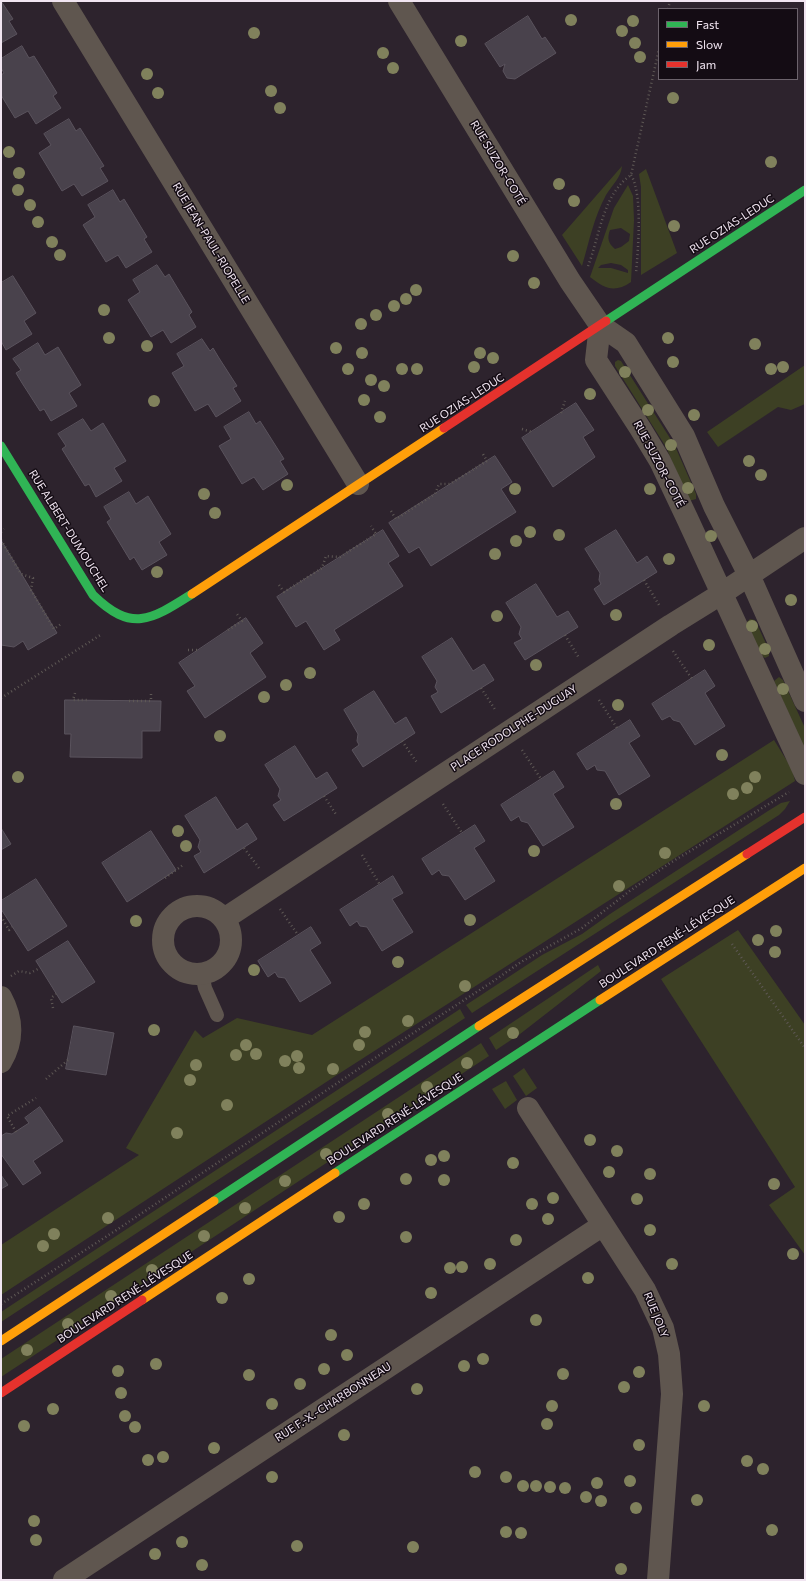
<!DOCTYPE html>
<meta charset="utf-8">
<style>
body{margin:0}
#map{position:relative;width:806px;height:1581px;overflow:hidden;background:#2d232d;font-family:Commissioner,sans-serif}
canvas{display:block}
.frame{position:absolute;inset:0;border:2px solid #f1e5f1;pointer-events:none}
.legend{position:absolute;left:658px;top:8px;width:140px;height:72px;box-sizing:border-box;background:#140c14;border:1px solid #6c636c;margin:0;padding:5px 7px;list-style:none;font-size:12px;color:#f1e5f1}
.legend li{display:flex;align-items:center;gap:8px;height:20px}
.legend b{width:20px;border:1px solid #6c636c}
</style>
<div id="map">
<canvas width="806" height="1581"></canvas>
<div class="frame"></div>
<ul class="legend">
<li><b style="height:5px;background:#30b455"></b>Fast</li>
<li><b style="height:5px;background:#ff9f0a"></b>Slow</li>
<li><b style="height:5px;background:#e5322d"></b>Jam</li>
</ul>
</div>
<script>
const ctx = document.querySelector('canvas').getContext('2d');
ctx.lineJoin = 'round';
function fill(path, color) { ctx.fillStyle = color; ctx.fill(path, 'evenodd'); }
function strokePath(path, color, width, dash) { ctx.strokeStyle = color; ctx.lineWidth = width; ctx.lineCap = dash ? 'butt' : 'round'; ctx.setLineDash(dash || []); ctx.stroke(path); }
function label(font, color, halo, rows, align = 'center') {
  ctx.font = font + ' Commissioner,sans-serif'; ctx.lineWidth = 3; ctx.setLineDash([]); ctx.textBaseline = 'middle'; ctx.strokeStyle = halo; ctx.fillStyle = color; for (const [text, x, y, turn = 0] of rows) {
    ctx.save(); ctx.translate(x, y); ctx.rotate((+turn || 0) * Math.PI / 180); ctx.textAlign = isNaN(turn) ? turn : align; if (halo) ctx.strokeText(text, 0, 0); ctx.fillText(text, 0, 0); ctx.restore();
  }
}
const green = new Path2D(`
 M622 166C621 178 612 185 606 195 594 217 589 242 582 266L562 235Z
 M646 169 677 253 641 275V187L639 174Z
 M628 185 633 196 634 220 631 282C615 293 605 289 590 277L614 208ZM621 228 630 234 629 241 621 247 615 249C608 243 607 238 610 230ZM611 263 621 265 628 270V273L611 268H598L601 265Z
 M618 360 621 361 675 446 696 494V499L689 501 666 447 615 366V362Z
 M805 365V404L791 410 778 407 718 447 707 432Z
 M750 619 755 620 769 650V656L765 658 761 655 746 623Z
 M779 677 783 680 805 728V750L774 681Z
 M774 740 792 769 795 781 340 1073 1 1295V1245L139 1155 126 1148 195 1030 203 1038 237 1018 312 1035Z
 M790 801 785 809 779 815 472 1013 466 1005 542 955 582 934 610 914 768 811 781 803Z
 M738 930 805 1025V1255L769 1205 795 1187 661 979Z
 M598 965 601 971 520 1034 496 1050 489 1038Z
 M460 1009 465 1018 1 1322V1312Z
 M481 1043 489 1056 1 1377V1359Z
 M524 1068 537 1088 526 1096 513 1076Z
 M506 1081 517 1100 505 1109 492 1089Z`);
const building = new Path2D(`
 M1 1 13 19 9 21 17 34 1 43Z
 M528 16 542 39 545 37 556 53 515 79 507 78 503 71 505 64 500 67 485 44Z
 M22 46 29 58 34 56 57 93 53 96 61 108 36 124 28 111 15 118 1 95V75L4 73 1 68V59Z
 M69 119 76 131 80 128 104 166 100 168 108 181 82 196 74 184 62 191 39 153 51 145 44 134Z
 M113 190 120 202 124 199 147 237 144 239 152 252 126 268 118 255 106 262 83 225 95 217 88 205Z
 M157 265 165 277 169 274 175 284 192 312 189 315 196 327 171 343 163 330 151 337 128 300 140 292 133 280Z
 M13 276 36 313 24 321 32 334 6 350 1 341V283Z
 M202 339 210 351 213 348 219 358 237 386 233 388 241 401 216 417 208 404 195 411 172 373 184 366 177 354Z
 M38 343 45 355 58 347 81 385 69 393 77 406 51 421 44 409 40 411 22 383 16 373 21 370 13 359Z
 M576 403 594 430 583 437 595 457 553 487 522 438Z
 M249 412 256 424 260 421 284 459 280 461 288 474 263 490 254 477 242 484 219 446 231 439 224 427Z
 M83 419 91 431 103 423 126 461 114 468 122 481 96 497 89 484 85 486 62 449 66 446 58 434Z
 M495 456 512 482 501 489 516 512 431 566 419 547 409 553 389 523Z
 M129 492 136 504 148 496 171 534 159 542 167 555 142 570 134 557 130 560 107 522 111 519 104 507Z
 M383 530 399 556 388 563 403 586 334 630 340 640 324 650 306 621 296 627 277 597Z
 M616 530 637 563 647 556 657 572 604 605 594 589 601 584 599 580 600 573 585 549Z
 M1 540 57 633 28 650 23 641 14 647 1 645Z
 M536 584 557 617 568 611 578 627 525 660 514 643 522 639 519 634 521 627 506 603Z
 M246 618 263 643 250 653 266 677 205 718 187 691 195 686 179 663Z
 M452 638 473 671 484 664 494 680 441 713 431 696 438 692 435 687 437 681 422 657Z
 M705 670 715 686 705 693 725 726 695 745 680 722 673 720 670 716 662 720 652 704Z
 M374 691 395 724 406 717 415 733 363 767 352 750 359 745 357 741 358 734 344 710Z
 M65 700 161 701 160 731H142V758L70 757 71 734H65Z
 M630 720 640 736 629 743 650 776 619 795 605 771 597 770 595 765 587 770 577 754Z
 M295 746 316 779 327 772 337 788 284 821 273 805 281 800 278 796 280 789 265 765Z
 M554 771 564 787 553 794 574 827 543 846 528 823 521 821 519 816 511 821 501 805Z
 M216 797 237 830 247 823 257 839 204 873 194 856 201 852 198 847 200 840 185 816Z
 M475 825 485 841 474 848 495 881 465 900 449 876 442 875 439 870 432 875 422 859Z
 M1 828 11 844 1 850Z
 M151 831 176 870 127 902 102 863Z
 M393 876 403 893 392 899 413 932 382 951 367 927 360 926 357 921 350 926 340 910Z
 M36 879 67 926 28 951 1 909V901Z
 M311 927 321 943 310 950 331 983 300 1002 285 978 278 977 275 972 268 977 258 961Z
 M68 941 95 982 62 1003 36 961Z
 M74 1026 114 1033 106 1075 66 1069Z
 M40 1107 63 1141 33 1161 41 1173 23 1185 1 1154V1136L6 1133 12 1134 29 1123 25 1118Z
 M1 1175 8 1185 1 1189Z`);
const path = new Path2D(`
 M668 9 670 1
 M631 175C643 194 638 250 636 273
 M588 266C600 236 602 195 631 175L659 49
 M561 413 565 401
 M522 429 532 432
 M391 511 396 519 435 494 439 484H450L487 461 483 454
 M1 532 4 529
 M1 540 21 574 33 578 31 590 54 629 61 624
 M644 580 659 605
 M279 585 284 592 322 568 326 556 340 557 376 534 371 526
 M228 630 242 621 237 614
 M565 635 579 658
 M188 650H200
 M673 651 692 679
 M481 688 496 711
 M75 693 73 700H89
 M1 698 102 634
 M599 700 617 728
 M129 701H151V693
 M402 741 418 764
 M522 750 541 779
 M324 796 337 816
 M443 804 462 833
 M244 848 259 868
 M362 855 380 885
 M165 878 183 865
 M280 909 298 935
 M1 916 9 930 12 927
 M732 944 805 1048
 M11 976 19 971 30 973 40 968
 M53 1008 51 998 56 994
 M46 1079 68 1060
 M16 1132 7 1116 36 1098
 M1 1304 118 1229 384 1052 492 982 521 962 582 928 631 890 670 863 789 792`);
const lane = new Path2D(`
 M202 974 205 988 217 1015`);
const street = new Path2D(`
 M63 1 358 484
 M399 1 570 281 600 325 626 343 684 436 714 506 749 575 805 701
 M600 325 596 360 640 428 660 461 687 518 805 774
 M163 940a34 34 0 1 1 68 0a34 34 0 1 1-68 0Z
 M224 919 671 625 721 594 805 538
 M1 997C13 1019 14 1040 1 1062
 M528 1108 645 1290 663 1328 669 1354 672 1394 658 1580
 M64 1580 603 1225`);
const fast = new Path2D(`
 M606 321 805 190
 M1 446 93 595C132 633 151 620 192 594
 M335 1173 600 1000
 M214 1201 479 1026`);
const slow = new Path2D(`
 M192 594 444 428
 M600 1000 805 868
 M479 1026 747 854
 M142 1300 335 1173
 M1 1341 214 1201`);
const jam = new Path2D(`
 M444 428 606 321
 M747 854 805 817
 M1 1393 142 1300`);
const trees = [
 [571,20],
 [633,21],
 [622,31],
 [254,33],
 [461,41],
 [635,43],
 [383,53],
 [640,57],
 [393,68],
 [147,74],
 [271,91],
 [158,93],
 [673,98],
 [280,108],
 [9,152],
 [771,162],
 [19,173],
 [559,184],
 [18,190],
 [574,201],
 [30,205],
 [38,222],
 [674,226],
 [52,242],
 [60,255],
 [513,256],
 [534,283],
 [416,290],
 [406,299],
 [394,306],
 [104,310],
 [376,315],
 [361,324],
 [109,338],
 [668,338],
 [755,344],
 [147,346],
 [336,348],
 [362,353],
 [480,353],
 [493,358],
 [673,362],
 [474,367],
 [783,367],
 [348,369],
 [402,369],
 [417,369],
 [771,369],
 [625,372],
 [371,380],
 [384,386],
 [590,394],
 [364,400],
 [154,401],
 [648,410],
 [694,415],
 [380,417],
 [671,445],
 [749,461],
 [761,475],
 [287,485],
 [688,488],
 [515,489],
 [650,489],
 [204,494],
 [215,513],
 [530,532],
 [559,535],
 [711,536],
 [516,541],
 [495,554],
 [669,559],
 [157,572],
 [791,600],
 [616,615],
 [497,616],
 [752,626],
 [709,645],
 [765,649],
 [536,665],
 [310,673],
 [286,685],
 [783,689],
 [264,697],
 [618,705],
 [220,736],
 [722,755],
 [18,777],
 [755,777],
 [747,788],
 [733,794],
 [616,804],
 [178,831],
 [186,846],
 [534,851],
 [665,853],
 [619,886],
 [470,920],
 [136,921],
 [776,931],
 [758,940],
 [775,952],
 [398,962],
 [254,970],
 [465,986],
 [408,1021],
 [154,1030],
 [365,1032],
 [513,1033],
 [246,1045],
 [359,1045],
 [256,1054],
 [236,1055],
 [297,1056],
 [285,1061],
 [467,1063],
 [196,1065],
 [299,1068],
 [333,1069],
 [190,1080],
 [427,1087],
 [227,1105],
 [388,1114],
 [177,1133],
 [590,1140],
 [617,1151],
 [326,1154],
 [444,1156],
 [431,1160],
 [513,1163],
 [609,1172],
 [650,1174],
 [406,1179],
 [444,1180],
 [285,1181],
 [774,1184],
 [553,1198],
 [637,1199],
 [364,1204],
 [532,1204],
 [245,1208],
 [339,1217],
 [108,1218],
 [548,1219],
 [650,1230],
 [54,1234],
 [204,1236],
 [406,1237],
 [516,1240],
 [43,1246],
 [793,1254],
 [490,1264],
 [672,1264],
 [462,1267],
 [450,1268],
 [152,1270],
 [588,1278],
 [249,1279],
 [431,1293],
 [111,1296],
 [222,1298],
 [536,1320],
 [68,1324],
 [331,1335],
 [27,1350],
 [347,1355],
 [483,1359],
 [156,1364],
 [464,1366],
 [324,1369],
 [118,1371],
 [639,1372],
 [563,1374],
 [249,1375],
 [300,1384],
 [624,1387],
 [417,1389],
 [121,1393],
 [272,1404],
 [552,1406],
 [704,1406],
 [53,1409],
 [125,1416],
 [547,1424],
 [24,1426],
 [135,1427],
 [344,1435],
 [639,1445],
 [214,1448],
 [163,1457],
 [148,1460],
 [747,1461],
 [763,1469],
 [475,1472],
 [272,1477],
 [506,1477],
 [630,1481],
 [597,1483],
 [523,1486],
 [536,1486],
 [550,1487],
 [565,1488],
 [586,1497],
 [697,1500],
 [601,1501],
 [636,1508],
 [34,1521],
 [772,1530],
 [506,1532],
 [521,1533],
 [36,1540],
 [182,1542],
 [297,1546],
 [413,1547],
 [155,1554],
 [202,1565],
 [621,1569]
];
const streetNames = [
 ["RUE SUZOR-COTÉ",498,163,59],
 ["RUE OZIAS-LEDUC",732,224,-33],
 ["RUE JEAN-PAUL-RIOPELLE",211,243,59],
 ["RUE OZIAS-LEDUC",462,403,-33],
 ["RUE SUZOR-COTÉ",659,464,62],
 ["RUE ALBERT-DUMOUCHEL",69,531,58],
 ["PLACE RODOLPHE-DUGUAY",514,728,-33],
 ["BOULEVARD RENÉ-LÉVESQUE",667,942,-33],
 ["BOULEVARD RENÉ-LÉVESQUE",395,1119,-33],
 ["BOULEVARD RENÉ-LÉVESQUE",125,1297,-33],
 ["RUE JOLY",656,1315,68],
 ["RUE F.-X.-CHARBONNEAU",333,1402,-33]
];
fill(green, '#3d4024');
fill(building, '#49424c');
strokePath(building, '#5a535d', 1);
strokePath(path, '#5e5855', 2.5, [1, 3]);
strokePath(lane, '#5f564f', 14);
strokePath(street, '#5f564f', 22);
strokePath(fast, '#30b455', 9);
strokePath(slow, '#ff9f0a', 9);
strokePath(jam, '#e5322d', 9);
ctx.fillStyle = '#80815c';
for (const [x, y] of trees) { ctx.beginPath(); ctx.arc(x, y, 6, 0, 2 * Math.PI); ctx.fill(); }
label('11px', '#f1e5f1', '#140c14', streetNames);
</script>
